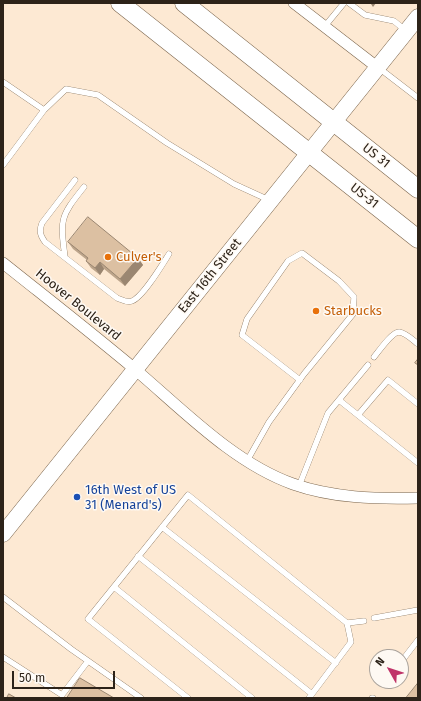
<!DOCTYPE html>
<style>
body{margin:0}
#map{position:relative;width:421px;height:701px;overflow:hidden;background:#fde9d3;font-family:"Fira Sans",sans-serif}
canvas{display:block}
.frame{position:absolute;inset:0;border:4px solid #2d2319;pointer-events:none}
.north{position:absolute;left:369px;top:649px;width:40px;height:40px;box-sizing:border-box;background:#fef9f3;border:1px solid #aaa39c;border-radius:50%;rotate:309deg;font-size:11px;font-weight:700;line-height:16px;text-align:center;color:#2d2319}
.north::after{content:'';display:block;margin:auto;width:14px;height:18px;background:#c03469;clip-path:polygon(50% 0,100% 100%,50% 72%,0 100%)}
.scale{position:absolute;left:12px;top:671px;width:103px;height:18px;box-sizing:border-box;border:2px solid #2d2319;border-top:0;padding-left:5px;font-size:12px;line-height:14px;white-space:nowrap;color:#2d2319;-webkit-text-stroke:3px #fef9f3;paint-order:stroke}
</style>
<div id="map">
<canvas width="421" height="701"></canvas>
<div class="frame"></div>
<div class="north">N</div>
<div class="scale">50 m</div>
</div>
<script>
const ctx = document.querySelector('canvas').getContext('2d');
ctx.lineJoin = 'round';
function strokePath(path, color, width, dash) { ctx.strokeStyle = color; ctx.lineWidth = width; ctx.lineCap = dash ? 'butt' : 'round'; ctx.setLineDash(dash || []); ctx.stroke(path); }
function fill(path, color) { ctx.fillStyle = color; ctx.fill(path, 'evenodd'); }
function label(font, color, halo, rows, align = 'center') {
  ctx.font = font + ' "Fira Sans",sans-serif'; ctx.lineWidth = 3; ctx.setLineDash([]); ctx.textBaseline = 'middle'; ctx.strokeStyle = halo; ctx.fillStyle = color; for (const [text, x, y, turn = 0] of rows) {
    ctx.save(); ctx.translate(x, y); ctx.rotate((+turn || 0) * Math.PI / 180); ctx.textAlign = isNaN(turn) ? turn : align; if (halo) ctx.strokeText(text, 0, 0); ctx.fillText(text, 0, 0); ctx.restore();
  }
}
const service = new Path2D(`
 M349 3 365 15 394 21 405 30
 M325 26 344 3
 M379 68 418 98
 M3 82 44 110
 M3 165 44 110 66 89 98 95 167 143 234 184 269 200
 M75 180 42 223C39 231 40 235 45 242L117 298C122 300 127 303 132 301 143 297 162 265 169 254
 M65 257C60 219 60 217 84 187
 M374 357C379 351 392 332 399 332 406 333 413 340 418 344
 M339 400 418 463
 M358 415 388 380 418 404
 M247 461 269 422 304 374 353 314 354 297 339 281 302 253 288 261 247 319 242 335 300 380
 M299 486 328 413 368 365
 M162 527 336 663
 M138 556 312 694
 M114 587 252 698
 M3 597 71 649 141 698
 M374 618 418 610
 M347 623 364 621
 M3 657 62 695 88 661
 M401 662 418 640
 M384 683 386 681
 M188 698 88 619 188 495 347 623 351 642 309 698
 M372 698H373`);
const minor = new Path2D(`
 M294 3 377 67
 M3 263C48 299 93 334 137 371 184 411 234 463 293 484 333 498 375 499 418 498`);
const secondary = new Path2D(`
 M3 534 418 17`);
const trunk = new Path2D(`
 M120 3 418 239
 M184 3 418 189`);
const wall = new Path2D(`
 M68 242 138 258 143 265 125 286 104 269 100 275 91 268 86 261 87 260 73 249Z`);
const shadedWall = new Path2D(`
 M372 3H376L373 7 371 4Z
 M138 258 143 265 125 286 120 279Z
 M100 262 104 269 100 275 95 268Z`);
const building = new Path2D(`
 M88 217 138 258 120 279 100 262 95 268 86 261 88 258 68 242Z
 M418 359V365L415 363Z
 M80 678 114 698H67Z
 M418 683V698H406Z
 M9 694 16 698H7Z`);
const markers = [
 [108,257,4,"#e8710a"],
 [316,311,4,"#e8710a"],
 [77,497,4,"#1a4fb4"]
];
const streetNames = [
 ["US 31",376,156,38],
 ["US-31",364,196,38],
 ["East 16th Street",210,276,-51],
 ["Hoover Boulevard",78,305,39]
];
const foodNames = [
 ["Culver's",116,257],
 ["Starbucks",324,311]
];
const transitNames = [
 ["16th West of US",85,490],
 ["31 (Menard's)",85,505]
];
strokePath(service, '#7b654c', 6);
strokePath(minor, '#7b654c', 12);
strokePath(secondary, '#7b654c', 17);
strokePath(trunk, '#7b654c', 19);
strokePath(service, '#fff', 5.5);
strokePath(minor, '#fff', 11);
strokePath(secondary, '#fff', 16);
strokePath(trunk, '#fff', 18);
fill(wall, '#bda58b');
fill(shadedWall, '#9a8671');
fill(building, '#dcc0a2');
strokePath(building, '#9a8671', 1);
for (const [x, y, r, color] of markers) { const dot = new Path2D(); dot.arc(x, y, r, 0, 2 * Math.PI); ctx.fillStyle = color; ctx.fill(dot); strokePath(dot, '#fef9f3', 1.5); }
label('13px', '#2d2319', '#fef9f3', streetNames);
label('13px', '#c56008', '#fef9f3', foodNames, 'left');
label('13px', '#164399', '#fef9f3', transitNames, 'left');
</script>
